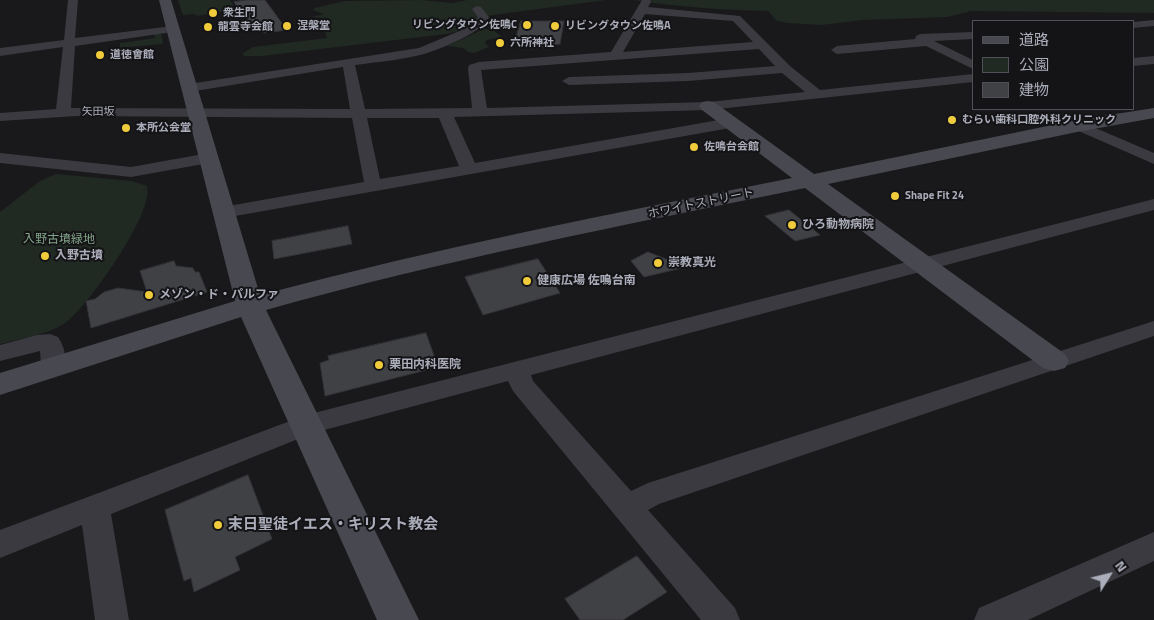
<!DOCTYPE html>
<meta charset="utf-8">
<style>
body{margin:0}
#map{position:relative;width:1154px;height:620px;overflow:hidden;background:#19191b;font-family:"Titillium Web","Noto Sans JP",sans-serif}
canvas{display:block}
.legend{position:absolute;left:972px;top:20px;width:162px;height:90px;box-sizing:border-box;background:#141316;border:1px solid #505158;margin:0;padding:6px 9px;list-style:none;font-size:15px;color:#abaeba}
.legend li{display:flex;align-items:center;gap:10px;height:25px}
.legend b{width:25px;border:1px solid #505158}
.north{position:absolute;left:1084px;top:550px;width:50px;height:50px;-webkit-text-stroke:4px #141316;paint-order:stroke;rotate:54deg;font-size:14px;font-weight:700;line-height:20px;text-align:center;color:#abaeba}
.north::after{content:'';display:block;margin:auto;width:18px;height:22px;background:#abaeba;clip-path:polygon(50% 0,100% 100%,50% 72%,0 100%)}
</style>
<div id="map">
<canvas width="1154" height="620"></canvas>
<ul class="legend">
<li><b style="height:6px;background:#484850"></b>道路</li>
<li><b style="height:14px;background:#202922"></b>公園</li>
<li><b style="height:14px;background:#404145"></b>建物</li>
</ul>
<div class="north">N</div>
</div>
<script>
const ctx = document.querySelector('canvas').getContext('2d');
ctx.lineJoin = 'round';
function fill(path, color) { ctx.fillStyle = color; ctx.fill(path, 'evenodd'); }
function strokePath(path, color, width, dash) { ctx.strokeStyle = color; ctx.lineWidth = width; ctx.lineCap = dash ? 'butt' : 'round'; ctx.setLineDash(dash || []); ctx.stroke(path); }
function label(font, color, halo, rows, align = 'center') {
  ctx.font = font + ' "Titillium Web","Noto Sans JP",sans-serif'; ctx.lineWidth = 4; ctx.setLineDash([]); ctx.textBaseline = 'middle'; ctx.strokeStyle = halo; ctx.fillStyle = color; for (const [text, x, y, turn = 0] of rows) {
    ctx.save(); ctx.translate(x, y); ctx.rotate((+turn || 0) * Math.PI / 180); ctx.textAlign = isNaN(turn) ? turn : align; if (halo) ctx.strokeText(text, 0, 0); ctx.fillText(text, 0, 0); ctx.restore();
  }
}
const green = new Path2D(`
 M178 0H230L236 10 196 16 195 14 183 15Z
 M421 0 453 3 467 0H606L478 17C475 30 457 31 446 34L262 56H245L242 54 253 47 327 38 322 18 312 17 324 14 313 10 315 8 345 1Z
 M634 0H1154V13L971 11 947 17 863 20 821 25 787 23 777 21 768 11C722 10 677 7 634 0Z
 M484 29 493 30 502 37 486 40 485 43 489 47 474 53 468 52 463 48 447 46Z
 M161 33 163 43 161 44 120 48V43L155 38 154 34Z
 M56 174 132 181 147 186C154 214 90 302 69 320 51 335 22 338 0 344V212L40 181Z`);
const building = new Path2D(`
 M246 0H265L287 30 264 33 259 23 249 25 234 2Z
 M521 21H564L560 44 531 49 516 38Z
 M789 210 820 235 795 241 765 216Z
 M348 226 352 244 274 259 272 241Z
 M648 252 686 267 644 277 631 261Z
 M538 259 560 293 483 315 465 277Z
 M174 261 176 266 193 268 195 272H199L207 292 91 328 86 301 95 299 104 292 118 288 147 292 140 271Z
 M426 333 438 367 325 396 320 363 329 360 328 356Z
 M248 475 272 539 235 557 240 570 194 592 191 578 184 581 165 510Z
 M637 556 667 592 623 620H580L565 599Z`);
const street = new Path2D(`
 M68 0H78L75 38 173 26 179 29 173 32 75 46 71 108 350 109 343 67 189 92 182 88 189 84 419 48 469 27 478 17 472 9 477 6 481 7 489 17C486 31 438 50 424 54 402 60 378 62 355 65L365 109 472 108 468 68 469 65 479 62 611 52 642 0H650L651 2 648 7 740 16 790 66 820 90 973 74V82L708 110 454 117 475 163 730 118 735 120 738 123 735 126 730 128 224 218 217 216 215 212 217 208 364 182 352 118 77 116 0 121V113L56 109 63 47 0 56V48L64 40ZM645 14 733 21 753 42 623 52ZM759 49 775 66 688 73 569 77 562 81 569 85 688 81 782 73 805 92 708 102 487 108 481 70ZM367 118H439L459 166 380 179Z
 M1154 20V26L1133 28V22Z
 M973 32V39L934 41 973 60V69L926 46 837 54 831 50 837 46 915 39 916 36 920 34Z
 M1154 56V64L1133 66V58Z
 M1079 121 1154 153V164L1074 129 1071 126 1074 123Z
 M0 153 131 167 209 153 215 155 217 158 215 161 209 163 131 177 0 163Z
 M1154 199V210L531 375 533 381 631 491 648 483 1154 321V336L659 504 648 510 735 608 740 620H701L513 391 508 381 313 433 111 514 129 620H95L82 525 0 558V530L306 415Z
 M50 334 58 337C65 347 68 361 62 372L53 374 44 372 41 366 40 351 0 361V345L37 335Z
 M1154 532V561L1028 620H974L979 608Z`);
const secondary = new Path2D(`
 M159 0H171L260 295C436 248 614 213 792 178L702 110 699 106 702 102 708 101 714 102 814 174 1077 120 1154 108V118L1077 132 828 184 1065 354 1069 361 1065 368 1054 371 1043 368 805 188C625 225 443 260 266 310L419 620H377L241 317 0 395V373L235 301Z`);
const markers = [
 [213,13,5,"#f0cb3b"],
 [527,25,5,"#f0cb3b"],
 [287,26,5,"#f0cb3b"],
 [555,26,5,"#f0cb3b"],
 [208,27,5,"#f0cb3b"],
 [500,43,5,"#f0cb3b"],
 [100,55,5,"#f0cb3b"],
 [952,120,5,"#f0cb3b"],
 [126,128,5,"#f0cb3b"],
 [694,147,5,"#f0cb3b"],
 [895,196,5,"#f0cb3b"],
 [792,225,5,"#f0cb3b"],
 [45,256,5,"#f0cb3b"],
 [658,263,5,"#f0cb3b"],
 [527,281,5,"#f0cb3b"],
 [149,295,5,"#f0cb3b"],
 [379,365,5,"#f0cb3b"],
 [218,525,5,"#f0cb3b"]
];
const farPoinames = [
 ["衆生門",223,13],
 ["リビングタウン佐鳴C",517,25,"right"],
 ["涅槃堂",297,26],
 ["リビングタウン佐鳴A",565,26],
 ["龍雲寺会館",218,27],
 ["六所神社",510,43],
 ["道徳會館",110,55],
 ["むらい歯科口腔外科クリニック",962,120],
 ["本所公会堂",136,128],
 ["佐鳴台会館",704,147],
 ["Shape Fit 24",905,196]
];
const farStreetnames = [
 ["矢田坂",98,112]
];
const streetNames = [
 ["ホワイトストリート",701,204,-12]
];
const poiNames = [
 ["ひろ動物病院",802,225],
 ["入野古墳",55,256],
 ["崇教真光",668,263],
 ["健康広場 佐鳴台南",537,281],
 ["メゾン・ド・パルファ",159,295],
 ["栗田内科医院",389,365]
];
const parkNames = [
 ["入野古墳緑地",59,240]
];
const nearPoinames = [
 ["末日聖徒イエス・キリスト教会",228,525]
];
fill(green, '#202922');
fill(building, '#404145');
strokePath(building, '#333337', 1);
fill(street, '#3a3a40');
fill(secondary, '#484850');
for (const [x, y, r, color] of markers) { const dot = new Path2D(); dot.arc(x, y, r, 0, 2 * Math.PI); ctx.fillStyle = color; ctx.fill(dot); strokePath(dot, '#141316', 2); }
label('bold 11px', '#abaeba', '#141316', farPoinames, 'left');
label('11px', '#abaeba', '#141316', farStreetnames);
label('12px', '#abaeba', '#141316', streetNames);
label('bold 12px', '#abaeba', '#141316', poiNames, 'left');
label('12px', '#82a589', '#141316', parkNames);
label('bold 15px', '#abaeba', '#141316', nearPoinames, 'left');
</script>
